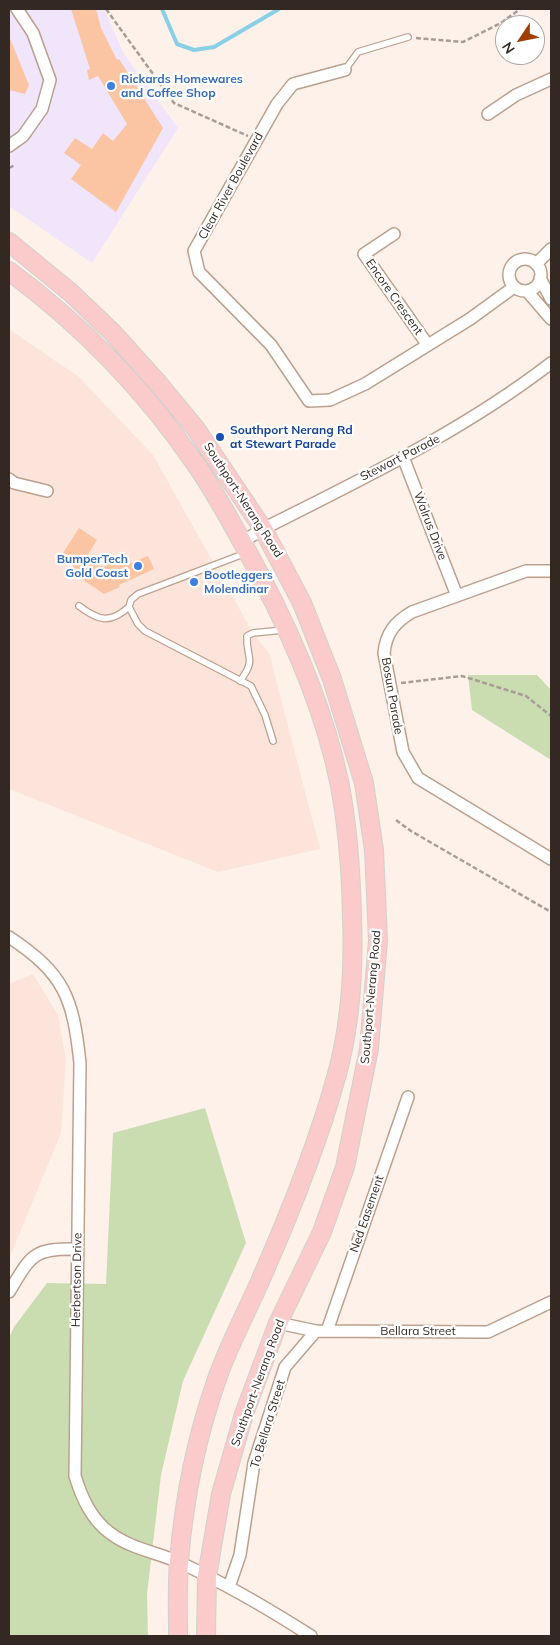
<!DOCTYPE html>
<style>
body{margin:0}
#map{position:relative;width:560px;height:1645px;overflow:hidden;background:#fdf1ea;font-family:Mulish,sans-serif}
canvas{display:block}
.frame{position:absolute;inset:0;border:10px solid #342922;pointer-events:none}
.north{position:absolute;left:495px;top:15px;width:50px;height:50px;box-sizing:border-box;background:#fff;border:1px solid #aea9a7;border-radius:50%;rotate:236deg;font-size:14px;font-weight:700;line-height:20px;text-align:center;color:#342922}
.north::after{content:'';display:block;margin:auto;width:18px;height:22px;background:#a03d03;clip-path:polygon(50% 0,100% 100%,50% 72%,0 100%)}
</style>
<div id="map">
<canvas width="560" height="1645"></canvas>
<div class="frame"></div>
<div class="north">N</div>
</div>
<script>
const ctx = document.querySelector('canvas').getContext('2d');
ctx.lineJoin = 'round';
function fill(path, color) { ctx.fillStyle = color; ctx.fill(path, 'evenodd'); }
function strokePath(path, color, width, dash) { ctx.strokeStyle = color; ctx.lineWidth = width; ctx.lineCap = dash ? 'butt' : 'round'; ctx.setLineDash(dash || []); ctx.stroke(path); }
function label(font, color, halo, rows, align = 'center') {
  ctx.font = font + ' Mulish,sans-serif'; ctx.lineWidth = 4.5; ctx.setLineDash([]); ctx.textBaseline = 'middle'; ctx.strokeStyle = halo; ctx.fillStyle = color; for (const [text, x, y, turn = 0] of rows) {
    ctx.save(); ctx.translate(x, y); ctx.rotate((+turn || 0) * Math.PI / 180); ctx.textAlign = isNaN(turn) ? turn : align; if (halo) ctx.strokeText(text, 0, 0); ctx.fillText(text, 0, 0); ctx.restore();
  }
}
const commercial = new Path2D(`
 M9 9H104L124 54 178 128 92 263 9 206Z`);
const industrial = new Path2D(`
 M9 329 79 377 153 455 253 633 269 653 320 849 218 872 9 789Z
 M33 974 58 1015 66 1060 61 1133 9 1259V984Z`);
const green = new Path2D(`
 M468 675H537L551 690V760L472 710Z
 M205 1108 246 1243 183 1381 161 1475 147 1594 148 1636H9V1338L14 1327 47 1283 106 1284 113 1133Z`);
const stream = new Path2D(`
 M162 9 177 44 194 50 214 47 279 9`);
const building = new Path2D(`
 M71 9H96L101 28 117 60 119 59 163 128 116 212 71 179 81 165 64 153 75 138 92 149 103 133 113 141 127 124 98 76 89 80 87 70 90 69Z
 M9 36 29 85 25 94 9 90Z
 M79 528 97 540 87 556 103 567 122 558 126 565 148 556 154 569 119 585 120 587 104 594 77 576 70 559 63 553Z`);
const path = new Path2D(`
 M106 9 174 103 248 136
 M416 38 463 42 501 23 520 9
 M9 168 15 165
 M401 683 462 676 526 696 551 716
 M396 820 411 831 551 912`);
const service = new Path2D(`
 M345 70 358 52 408 37
 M246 553 138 594 131 600 129 607 138 624 145 631 251 686 265 715 273 741
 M79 606C99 621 110 624 129 607
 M240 681C257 658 246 659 247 636L253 633 283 630`);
const minor = new Path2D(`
 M345 70 293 84 277 104 194 251 199 272 271 345 309 401 330 400 365 384 470 319 514 287
 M488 114 516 95 551 79
 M9 146 23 136 42 109 50 80 33 33 17 9
 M394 234 364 254 427 344
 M509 275a16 16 0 1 1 32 0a16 16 0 1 1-32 0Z
 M536 264 551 249
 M540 278 551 299
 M527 291 551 319
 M403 457 457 596
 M9 479 14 483 47 491
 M242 542 263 529C362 479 463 431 551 363
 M551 571H526L412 612C395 622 386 633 384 653L403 752 418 778 551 859
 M9 937C65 974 73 998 80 1063L75 1476C82 1498 91 1519 110 1533 131 1549 157 1552 181 1563 226 1584 269 1609 311 1636
 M9 1292C31 1256 32 1248 77 1249
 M278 1323 316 1331 488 1332 551 1302
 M327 1331 408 1097
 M229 1587 240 1555 254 1463 285 1367 316 1331`);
const primary = new Path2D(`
 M9 242 70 292 112 332 158 383 196 429 263 529 302 603 332 679 364 783 374 850 378 940 369 1049 345 1167 322 1232 278 1323 244 1414 221 1494 207 1576 206 1636
 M9 271C82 325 145 390 197 466 221 501 241 540 261 577 295 642 324 709 339 781 348 826 351 871 352 916 354 969 351 1023 337 1074 318 1144 290 1213 261 1279 247 1311 230 1343 218 1376 197 1435 184 1498 179 1561 177 1586 178 1611 178 1636`);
const markers = [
 [111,86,5,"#3f7fe0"],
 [220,437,5,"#1a4fb4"],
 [138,566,5,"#3f7fe0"],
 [194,582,5,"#3f7fe0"]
];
const shopNames = [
 ["Rickards Homewares",121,79],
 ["and Coffee Shop",121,93],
 ["BumperTech",128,559,"right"],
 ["Gold Coast",128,573,"right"],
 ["Bootleggers",204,575],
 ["Molendinar",204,589]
];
const streetNames = [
 ["Clear River Boulevard",231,186,-61],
 ["Encore Crescent",394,297,55],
 ["Stewart Parade",400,458,-27],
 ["Southport-Nerang Road",243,500,57],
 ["Walrus Drive",430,526,69],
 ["Bosun Parade",392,696,80],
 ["Southport-Nerang Road",371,997,-85],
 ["Ned Easement",367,1214,-71],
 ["Herbertson Drive",77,1280,-89],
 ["Bellara Street",418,1331],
 ["Southport-Nerang Road",258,1383,-70],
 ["To Bellara Street",268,1424,-73]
];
const transitNames = [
 ["Southport Nerang Rd",230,430],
 ["at Stewart Parade",230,444]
];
fill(commercial, '#f0e5fa');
fill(industrial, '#fde4db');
fill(green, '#c9ddb1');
strokePath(stream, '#89d0e6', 4);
fill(building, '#fbc5a3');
strokePath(service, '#bca08e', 8);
strokePath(minor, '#bca08e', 14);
strokePath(primary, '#d2d0ce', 20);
strokePath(path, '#a99d96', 2.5, [5, 2.5]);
strokePath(service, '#fff', 5.5);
strokePath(minor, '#fff', 11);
strokePath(primary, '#facbca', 18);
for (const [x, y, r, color] of markers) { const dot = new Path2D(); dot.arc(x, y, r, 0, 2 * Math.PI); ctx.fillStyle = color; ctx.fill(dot); strokePath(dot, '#fff', 2); }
label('bold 12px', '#366cbe', '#fff', shopNames, 'left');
label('12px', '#342922', '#fff', streetNames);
label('bold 12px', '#164399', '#fff', transitNames, 'left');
</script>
